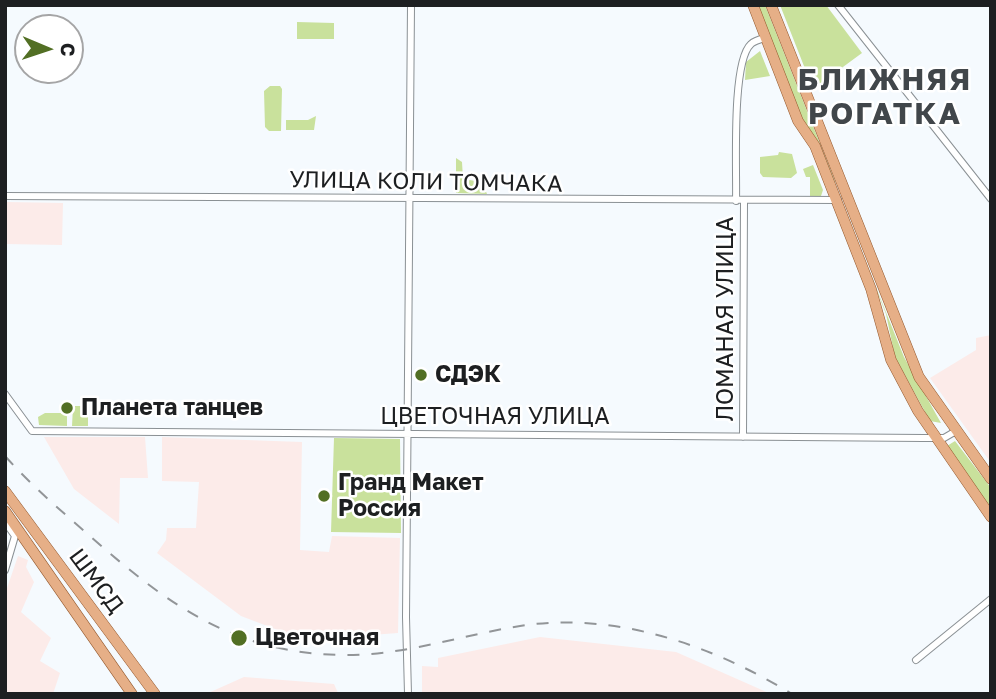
<!DOCTYPE html>
<meta charset="utf-8">
<style>
body{margin:0}
#map{position:relative;width:996px;height:699px;overflow:hidden;background:#f5fafe;font-family:"Golos Text",sans-serif}
canvas{display:block}
.frame{position:absolute;inset:0;border:7px solid #1d1f21;pointer-events:none}
.north{position:absolute;left:14px;top:14px;width:70px;height:70px;box-sizing:border-box;background:#fff;border:2px solid #a5a5a6;border-radius:50%;rotate:92deg;font-size:19px;font-weight:700;line-height:28px;text-align:center;color:#1d1f21}
.north::after{content:'';display:block;margin:auto;width:24px;height:32px;background:#526f24;clip-path:polygon(50% 0,100% 100%,50% 72%,0 100%)}
</style>
<div id="map">
<canvas width="996" height="699"></canvas>
<div class="frame"></div>
<div class="north">С</div>
</div>
<script>
const ctx = document.querySelector('canvas').getContext('2d');
ctx.lineJoin = 'round';
function fill(path, color) { ctx.fillStyle = color; ctx.fill(path, 'evenodd'); }
function strokePath(path, color, width, dash) { ctx.strokeStyle = color; ctx.lineWidth = width; ctx.lineCap = dash ? 'butt' : 'round'; ctx.setLineDash(dash || []); ctx.stroke(path); }
function label(font, color, halo, rows, align = 'center') {
  ctx.font = font + ' "Golos Text",sans-serif'; ctx.lineWidth = 5; ctx.setLineDash([]); ctx.textBaseline = 'middle'; ctx.strokeStyle = halo; ctx.fillStyle = color; for (const [text, x, y, turn = 0] of rows) {
    ctx.save(); ctx.translate(x, y); ctx.rotate((+turn || 0) * Math.PI / 180); ctx.textAlign = isNaN(turn) ? turn : align; if (halo) ctx.strokeText(text, 0, 0); ctx.fillText(text, 0, 0); ctx.restore();
  }
}
const industrial = new Path2D(`
 M7 202 63 203 62 245 5 244Z
 M991 335V463L930 378 976 350V338Z
 M44 437H145L148 478H120L119 524 74 489Z
 M162 437 302 442 300 550 329 552 332 536 400 538 398 633 304 640 241 616 157 553 166 540 167 528H196L199 482 162 481Z
 M18 556 28 560 26 567 34 582 21 612 51 638 40 661 60 673 53 694H5V594Z
 M540 637 676 652 771 694H422V666L438 667V658Z
 M244 677 334 684 338 693 348 694H206Z`);
const green = new Path2D(`
 M756 5H765L836 184 802 120Z
 M780 5H826L862 53 813 89Z
 M297 22 334 23V39H297Z
 M760 51 770 76 745 80 746 62Z
 M270 86H280L282 89 281 131H269L265 127 264 91Z
 M316 116 314 130H286V120H308Z
 M779 152 792 154 797 173 791 178 763 177 760 173V157L778 155Z
 M456 158 462 162 463 179 482 182 487 194 456 193Z
 M813 165 823 190 821 196H810V177H806L803 169Z
 M844 208 904 357 941 423 930 421 895 357 886 314Z
 M73 406H88V426H72Z
 M45 413H67V426L39 425 38 417Z
 M334 438 400 439 401 533 331 532Z
 M955 441 991 488V509L947 446Z`);
const street = new Path2D(`
 M838 5 991 199
 M5 196 838 200
 M736 201C737 172 731 62 751 44 754 41 761 39 765 38
 M5 394 32 431 924 438H944L956 431
 M743 437 744 201
 M5 522 15 536 5 570
 M916 660 991 599
 M408 694 406 617 411 5`);
const primary = new Path2D(`
 M753 5 798 121 815 146 871 289 891 360 918 411 991 517
 M771 5 919 377 991 479
 M5 491 155 694
 M5 511 132 694`);
const rail = new Path2D(`
 M5 456C31 485 60 510 90 536 169 606 237 655 347 655 406 655 462 635 520 626 614 611 712 645 792 694`);
const markers = [
 [421,375,7,"#526f24"],
 [67,408,7,"#526f24"],
 [324,496,7,"#526f24"],
 [239,638,9,"#526f24"]
];
const streetNames = [
 ["УЛИЦА КОЛИ ТОМЧАКА",426,182,1],
 ["ЛОМАНАЯ УЛИЦА",726,319,-90],
 ["ЦВЕТОЧНАЯ УЛИЦА",495,417],
 ["ШМСД",96,581,53]
];
const poiNames = [
 ["СДЭК",435,375],
 ["Планета танцев",81,408],
 ["Гранд Макет",338,483],
 ["Россия",338,509],
 ["Цветочная",255,638]
];
const districtNames = [
 ["БЛИЖНЯЯ",885,80],
 ["РОГАТКА",885,114]
];
fill(industrial, '#fcebe9');
fill(green, '#c9e19c');
strokePath(street, '#8a9094', 8);
strokePath(primary, '#955a2f', 11);
strokePath(street, '#fff', 6);
strokePath(primary, '#e6af87', 10);
strokePath(rail, '#929598', 2, [12, 12]);
for (const [x, y, r, color] of markers) { const dot = new Path2D(); dot.arc(x, y, r, 0, 2 * Math.PI); ctx.fillStyle = color; ctx.fill(dot); strokePath(dot, '#fff', 2.5); }
label('23px', '#1d1f21', '#fff', streetNames);
label('bold 23px', '#1d1f21', '#fff', poiNames, 'left');
ctx.letterSpacing = '2px';
label('bold 30px', '#41464a', '#fff', districtNames);
ctx.letterSpacing = '0px';
</script>
